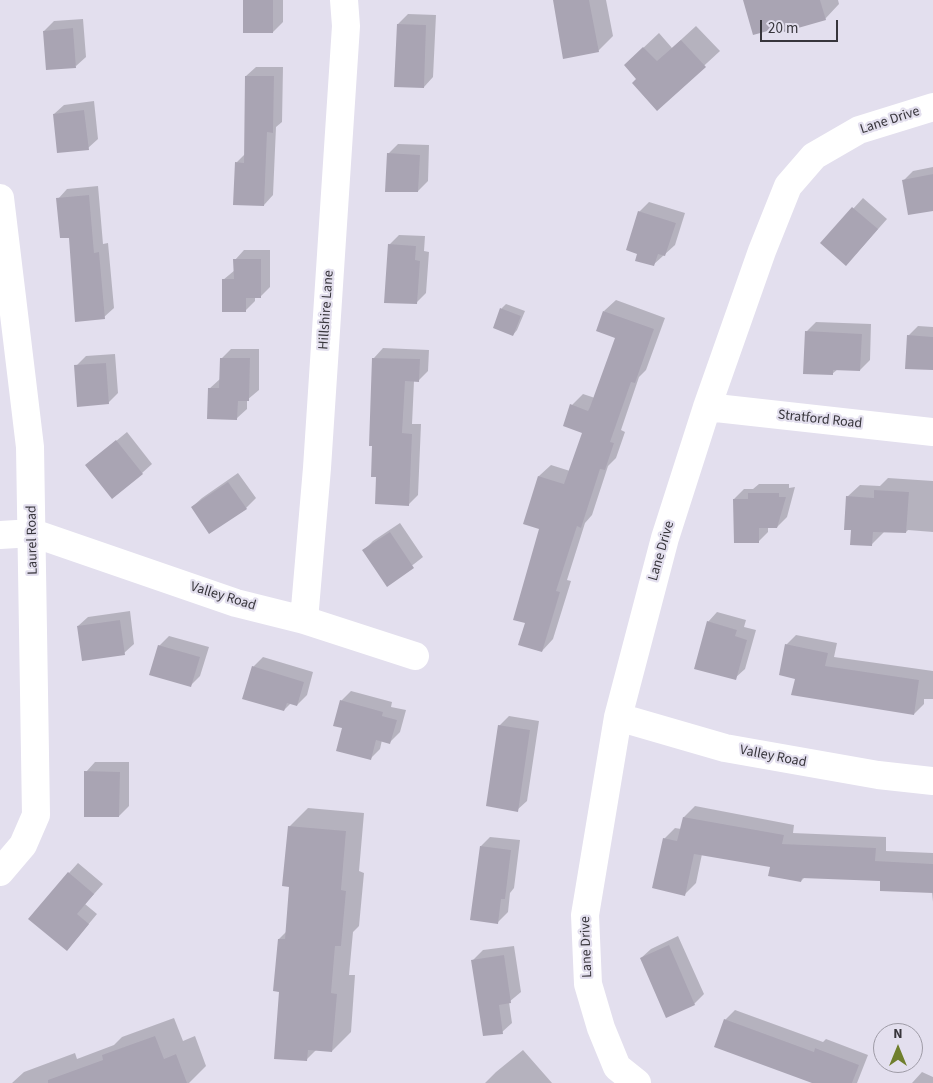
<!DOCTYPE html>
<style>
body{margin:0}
#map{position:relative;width:933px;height:1083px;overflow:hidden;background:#e3dfee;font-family:"Source Sans 3",sans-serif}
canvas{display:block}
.north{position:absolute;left:873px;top:1023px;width:50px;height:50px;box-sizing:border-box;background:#e3dfee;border:1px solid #9e9ba6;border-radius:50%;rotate:0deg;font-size:14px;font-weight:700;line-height:20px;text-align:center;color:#37353b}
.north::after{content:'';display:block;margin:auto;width:18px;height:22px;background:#707f2d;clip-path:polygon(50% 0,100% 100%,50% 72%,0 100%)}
.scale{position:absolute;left:760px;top:20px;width:78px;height:22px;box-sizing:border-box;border:2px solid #37353b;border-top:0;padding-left:6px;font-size:15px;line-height:18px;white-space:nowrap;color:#37353b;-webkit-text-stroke:4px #e3dfee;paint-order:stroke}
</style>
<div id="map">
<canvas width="933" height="1083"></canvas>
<div class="north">N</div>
<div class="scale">20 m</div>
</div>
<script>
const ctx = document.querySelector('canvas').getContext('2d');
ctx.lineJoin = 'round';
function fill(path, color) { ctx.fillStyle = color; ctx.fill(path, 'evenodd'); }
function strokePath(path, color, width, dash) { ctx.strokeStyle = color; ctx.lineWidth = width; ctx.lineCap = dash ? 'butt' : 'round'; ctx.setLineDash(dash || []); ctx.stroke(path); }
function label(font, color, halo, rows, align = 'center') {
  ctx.font = font + ' "Source Sans 3",sans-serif'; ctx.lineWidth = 4.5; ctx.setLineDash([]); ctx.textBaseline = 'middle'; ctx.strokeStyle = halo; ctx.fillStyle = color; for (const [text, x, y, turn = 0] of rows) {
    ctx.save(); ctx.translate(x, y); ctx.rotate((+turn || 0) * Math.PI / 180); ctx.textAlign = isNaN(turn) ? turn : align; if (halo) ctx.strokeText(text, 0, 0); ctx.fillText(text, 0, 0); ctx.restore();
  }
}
const shadow = new Path2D(`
 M244 0H283V22L273 32Z
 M554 0H606L613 36 598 51Z
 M747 0H838L839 4 825 19 783 25Z
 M408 14 436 15 433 77 424 87 398 24Z
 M83 19 86 57 76 66 44 31 54 21Z
 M696 26 720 51 657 109 638 79 640 51 659 33 672 48Z
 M256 67H283L282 122 276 127 273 195 264 205 236 163 245 154 246 76Z
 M94 101 98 139 88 148 54 114 64 105Z
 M398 144 429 145 428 181 418 191 388 154Z
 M933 167V209L903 181 913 171Z
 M98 186 103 244 108 243 114 308 104 317 70 236 58 199 67 189Z
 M863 198 887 219 856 254 822 243Z
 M649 202 685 213 675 245 653 265 638 253 639 212Z
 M399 235 425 236 424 251 429 252 426 293 416 303 389 245Z
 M244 250H270V287L260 297H255V301L246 310 223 280 235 270V260Z
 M616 300 665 318 646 370 639 377 621 430 625 432 616 458 608 466 592 515 585 523 567 580 571 581 553 639 542 651 526 622 540 528 524 523 539 476 551 465 570 471 584 432 572 405 583 394 595 398 617 337 604 311Z
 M506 304 525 311 517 330 513 335 494 327 502 308Z
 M816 322 871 324 870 360 860 370 838 369 832 374 806 332Z
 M918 326 933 327V369L908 336Z
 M383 348 429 350 428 371 418 381H414L412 424H421L418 495 408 505 377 476 374 358Z
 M231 349H259V390L247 400V409L237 418 209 389 220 379 221 359Z
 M115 354 118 393 108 403 76 366 86 356Z
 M127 432 152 464 142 473 87 465Z
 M238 473 256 498 246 508 192 507 202 498Z
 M888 478 933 481V532L908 530 906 532H884L871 545 852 529 847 497 860 485 880 486Z
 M759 484H789V488L795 487 787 517 777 527H768V532L758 542 734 499 744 489H753Z
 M400 523 423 557 387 585 364 550 373 541Z
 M130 611 134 644 124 653 78 626 88 617Z
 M717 612 746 620 744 627 756 630 745 669 735 678 708 622Z
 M796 635 837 643 834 657 933 671V699H924V704L914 714 796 678 786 645Z
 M169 636 209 647 200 676 190 686 159 646Z
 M263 657 313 672 307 695 297 705 291 703 284 710 253 667Z
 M351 691 392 702 391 707 406 710 400 732 390 742 382 740 380 749 370 759 343 727 341 701Z
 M509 716 539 721 527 801 517 810 499 726Z
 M95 762H129V806L119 816 86 772Z
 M695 806 794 825 793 833 886 837V851L933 853V902L932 892 881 880 805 877 801 881 771 866 702 854 696 883 685 894 664 839 675 828 681 829 684 817Z
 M308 808 364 813 359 871 364 873 359 926 353 932 349 975H355L351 1032 332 1051 317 1049 306 1060 281 990 279 939 287 931 291 885 289 827Z
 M490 837 520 840 514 888 510 893 508 912 498 922 481 846Z
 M78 863 103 884 85 904 97 914 67 950 69 873Z
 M678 936 704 994 694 1004 641 958 651 949Z
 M514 946 521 992 509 1002 512 1023 502 1032 473 960 483 950Z
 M735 1010 823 1042 826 1039 868 1055 857 1083H815L725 1020Z
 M174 1018 183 1041 195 1036 206 1066 189 1083H12L24 1072 75 1053 77 1059 114 1045 122 1037Z
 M523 1050 552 1083H485L496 1072Z
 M922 1072 933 1077V1083H912Z`);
const building = new Path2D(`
 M243 0H273V33H243Z
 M553 0H589L599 52 563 59Z
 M743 0H820L826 20 784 32 782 27 753 35Z
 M397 24 426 25 424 88 394 87Z
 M73 28 76 68 46 70 43 31Z
 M681 40 706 67 657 111 632 83 636 79 624 65 643 47 657 61Z
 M245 76H274L273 133 267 132 264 206 233 205 235 162 244 163Z
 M84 110 89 150 57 153 53 114Z
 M387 153 420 155 418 192H385Z
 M933 174V211L908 215 902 180Z
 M89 195 94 253 99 252 105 319 75 322 69 238H60L56 198Z
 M852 207 878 229 846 266 820 243Z
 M638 211 676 223 665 256 658 254 654 266 635 261 637 254 626 250Z
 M388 244 416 246 415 260 420 261 417 304 384 303Z
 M233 259H261V298H246V312H222V279H234Z
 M500 308 521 316 513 336 493 328Z
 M603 311 654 329 635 383 631 382 610 442 614 443 605 470 600 469 581 528 577 526 556 591 560 592 542 652 518 645 525 623 513 620 539 529 523 524 538 476 564 484 582 433 563 426 570 404 588 411 590 407 615 338 596 331Z
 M805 331 862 334 860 371 833 370V375L803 374Z
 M907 335 933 337V370L905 369Z
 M220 358H250L249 401H238L237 420 207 419 208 388H219Z
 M372 358 420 359 419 382 405 381 402 433 412 434 409 506 375 504 376 477H371L372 446H369Z
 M106 363 109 404 77 407 74 365Z
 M116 440 143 474 112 499 85 465Z
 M228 482 247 509 209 534 191 507Z
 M874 490 909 492 906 533 873 532 872 546 850 545 851 530H844L846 496 874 498Z
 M748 493H779V497H786L777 528H759V543H734L733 499H748Z
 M390 532 414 568 387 587 362 550Z
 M120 620 125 655 82 661 77 626Z
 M707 621 737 630 735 636 747 640 736 680 694 669Z
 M785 644 828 653 825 666 919 680 914 715 791 695 795 679 779 675Z
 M158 645 200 657 191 687 149 675Z
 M252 666 304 682 297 706 287 703 284 711 242 699Z
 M340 700 383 712 382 716 397 720 390 744 376 740 371 760 336 751 342 728 333 726Z
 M498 725 530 730 518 812 486 806Z
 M84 771 120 772 119 817H84Z
 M683 817 784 835 782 844 876 848 875 861 933 864V893L880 891V881L802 878 801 882 768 876 770 867 694 854 685 896 652 888 663 838 677 841Z
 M288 826 346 831 341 890 346 891 341 946H335L331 993 337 994 332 1052 308 1050 307 1061 274 1059 279 992 273 991 278 939H285L289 887 282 886Z
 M480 846 511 850 505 899H501L498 924 470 920Z
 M68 872 94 894 77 914 89 924 67 951 28 919Z
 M669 945 695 1005 666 1018 640 958Z
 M504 955 511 1003 499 1005 503 1034 483 1036 471 960Z
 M724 1019 814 1052 815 1048 859 1065 852 1083H812L714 1047Z
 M155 1036 164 1059 176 1054 187 1083H48V1080L103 1060 102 1055Z`);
const minor = new Path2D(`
 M0 198 30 447 36 815 23 845 0 872
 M707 407 933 432
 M0 535 33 533 236 603 304 620 415 656
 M304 620 317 468 346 26 344 0
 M618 717 725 748 878 775 933 781
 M637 1083 617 1067 601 1028 588 984 585 915 618 717 665 538 707 407 762 251 788 186 814 156 859 130 933 107`);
const streetNames = [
 ["Lane Drive",890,121,-18],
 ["Hillshire Lane",327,310,-86],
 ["Stratford Road",820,420,6],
 ["Laurel Road",33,540,-91],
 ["Lane Drive",662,551,-74],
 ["Valley Road",223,597,17],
 ["Valley Road",773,757,11],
 ["Lane Drive",587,947,-92]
];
fill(shadow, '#0003');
fill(building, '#a9a4b3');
strokePath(minor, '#fff', 28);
label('14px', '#37353b', '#e3dfee', streetNames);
</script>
